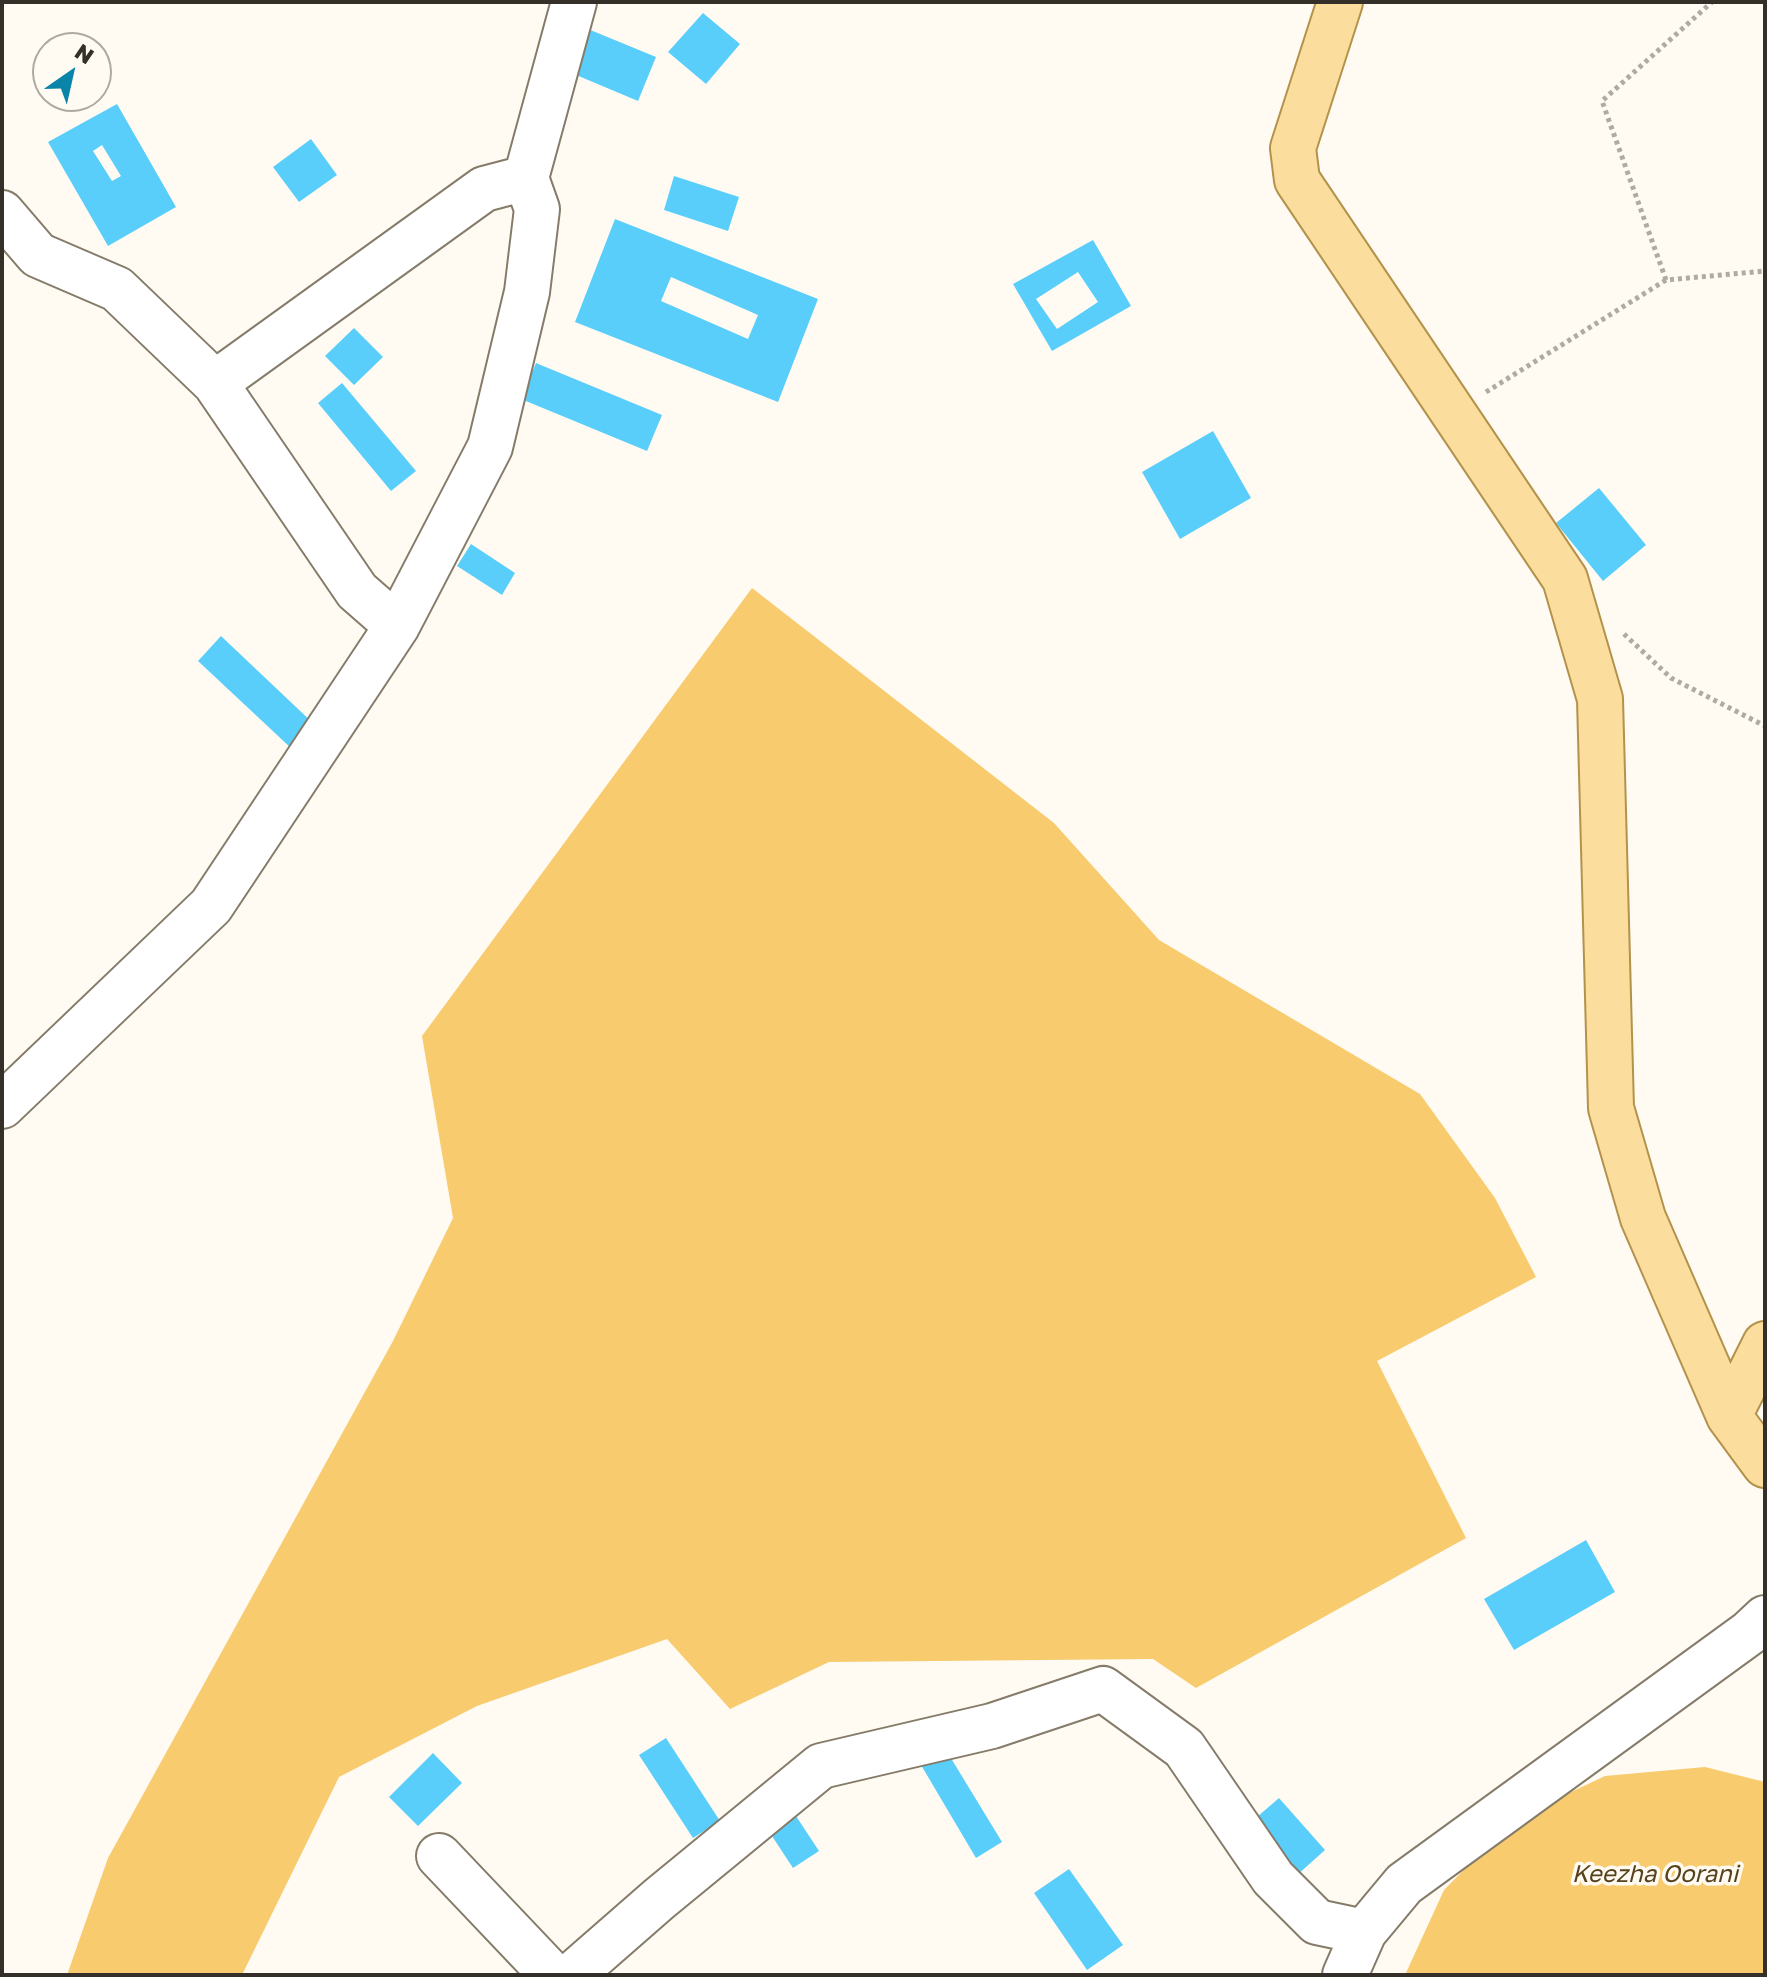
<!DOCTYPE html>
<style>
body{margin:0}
#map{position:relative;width:1767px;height:1977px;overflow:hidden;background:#fffbf3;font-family:"Golos Text",sans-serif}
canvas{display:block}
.frame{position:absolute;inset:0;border:4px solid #343029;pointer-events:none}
.north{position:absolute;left:32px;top:32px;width:80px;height:80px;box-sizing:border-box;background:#fffbf3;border:2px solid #aeaaa2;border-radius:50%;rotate:34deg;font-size:22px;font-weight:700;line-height:32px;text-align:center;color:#343029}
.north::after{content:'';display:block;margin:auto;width:28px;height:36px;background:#0a84a9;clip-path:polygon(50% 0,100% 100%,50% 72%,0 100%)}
</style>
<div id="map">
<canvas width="1767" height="1977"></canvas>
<div class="frame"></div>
<div class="north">N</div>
</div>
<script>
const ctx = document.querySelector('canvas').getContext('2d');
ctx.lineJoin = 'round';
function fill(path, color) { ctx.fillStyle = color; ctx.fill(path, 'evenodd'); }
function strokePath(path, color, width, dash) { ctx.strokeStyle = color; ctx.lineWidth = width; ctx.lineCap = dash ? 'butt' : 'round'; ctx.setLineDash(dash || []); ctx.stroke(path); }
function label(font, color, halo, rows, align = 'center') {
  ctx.font = font + ' "Golos Text",sans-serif'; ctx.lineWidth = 7; ctx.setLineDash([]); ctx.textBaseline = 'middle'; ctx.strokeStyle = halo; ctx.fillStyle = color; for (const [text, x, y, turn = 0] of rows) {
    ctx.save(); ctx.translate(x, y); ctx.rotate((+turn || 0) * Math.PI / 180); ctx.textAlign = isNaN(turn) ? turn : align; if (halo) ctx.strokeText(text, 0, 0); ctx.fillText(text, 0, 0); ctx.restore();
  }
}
const water = new Path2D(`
 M752 588 1054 823 1159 940 1420 1094 1495 1198 1536 1277 1377 1361 1466 1538 1196 1688 1153 1659 829 1662 730 1709 667 1639 477 1706 339 1777 242 1975H67L108 1858 393 1341 453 1218 422 1036Z
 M1705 1767 1765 1782V1975H1405L1444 1890 1514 1819 1605 1776Z`);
const building = new Path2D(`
 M703 13 740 44 706 84 668 52Z
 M588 29 656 57 638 101 569 72Z
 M117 104 176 207 108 246 48 142ZM102 145 121 176 112 181 93 151Z
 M311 139 337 175 299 202 273 167Z
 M674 176 739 197 728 231 664 210Z
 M615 219 818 299 778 402 575 322ZM671 277 758 315 748 339 661 301Z
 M1093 240 1131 306 1052 351 1013 284ZM1078 272 1098 302 1057 329 1036 299Z
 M354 328 383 357 354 385 325 356Z
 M536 363 662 415 647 451 521 399Z
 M342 383 416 471 391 491 318 403Z
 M1213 431 1251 498 1180 539 1142 472Z
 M1599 488 1646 545 1603 581 1556 523Z
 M471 544 515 573 502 595 457 566Z
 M221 636 315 725 292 749 198 661Z
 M1586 1540 1615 1592 1514 1650 1484 1599Z
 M666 1738 720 1821 693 1838 639 1755Z
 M946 1750 1002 1842 976 1858 921 1765Z
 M433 1753 462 1783 418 1826 389 1797Z
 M1279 1798 1325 1850 1296 1876 1250 1823Z
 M796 1816 819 1851 793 1868 770 1833Z
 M1069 1869 1123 1945 1087 1970 1034 1893Z`);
const path = new Path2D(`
 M1666 280 1602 101 1712 2
 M1486 392 1666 280 1765 271
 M1624 634 1671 678 1765 726`);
const minor = new Path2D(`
 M2 213 38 255 117 289 215 383 357 591 397 626
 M215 383 484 189 526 178
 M2 1106 211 906 397 626 490 447 527 292 537 209 526 178 574 2
 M439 1856 552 1975
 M572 1975 659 1899 821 1766 992 1726 1103 1689 1184 1748 1273 1878 1317 1922 1364 1932
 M1345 1975 1364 1932 1404 1884 1749 1633 1765 1618`);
const major = new Path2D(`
 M1340 2 1293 148 1297 180 1565 579 1600 699 1611 1108 1643 1218 1729 1416 1765 1465
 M1729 1416 1765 1344`);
const waterNames = [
 ["Keezha Oorani",1655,1874]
];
fill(water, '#f8cb6f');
fill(building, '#5acefb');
strokePath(minor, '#857b69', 48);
strokePath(major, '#b3924b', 48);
strokePath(path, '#afaba3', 5, [4, 4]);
strokePath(minor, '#fff', 44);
strokePath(major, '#fbdd9e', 44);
label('italic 24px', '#56431d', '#fffbf3', waterNames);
</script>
